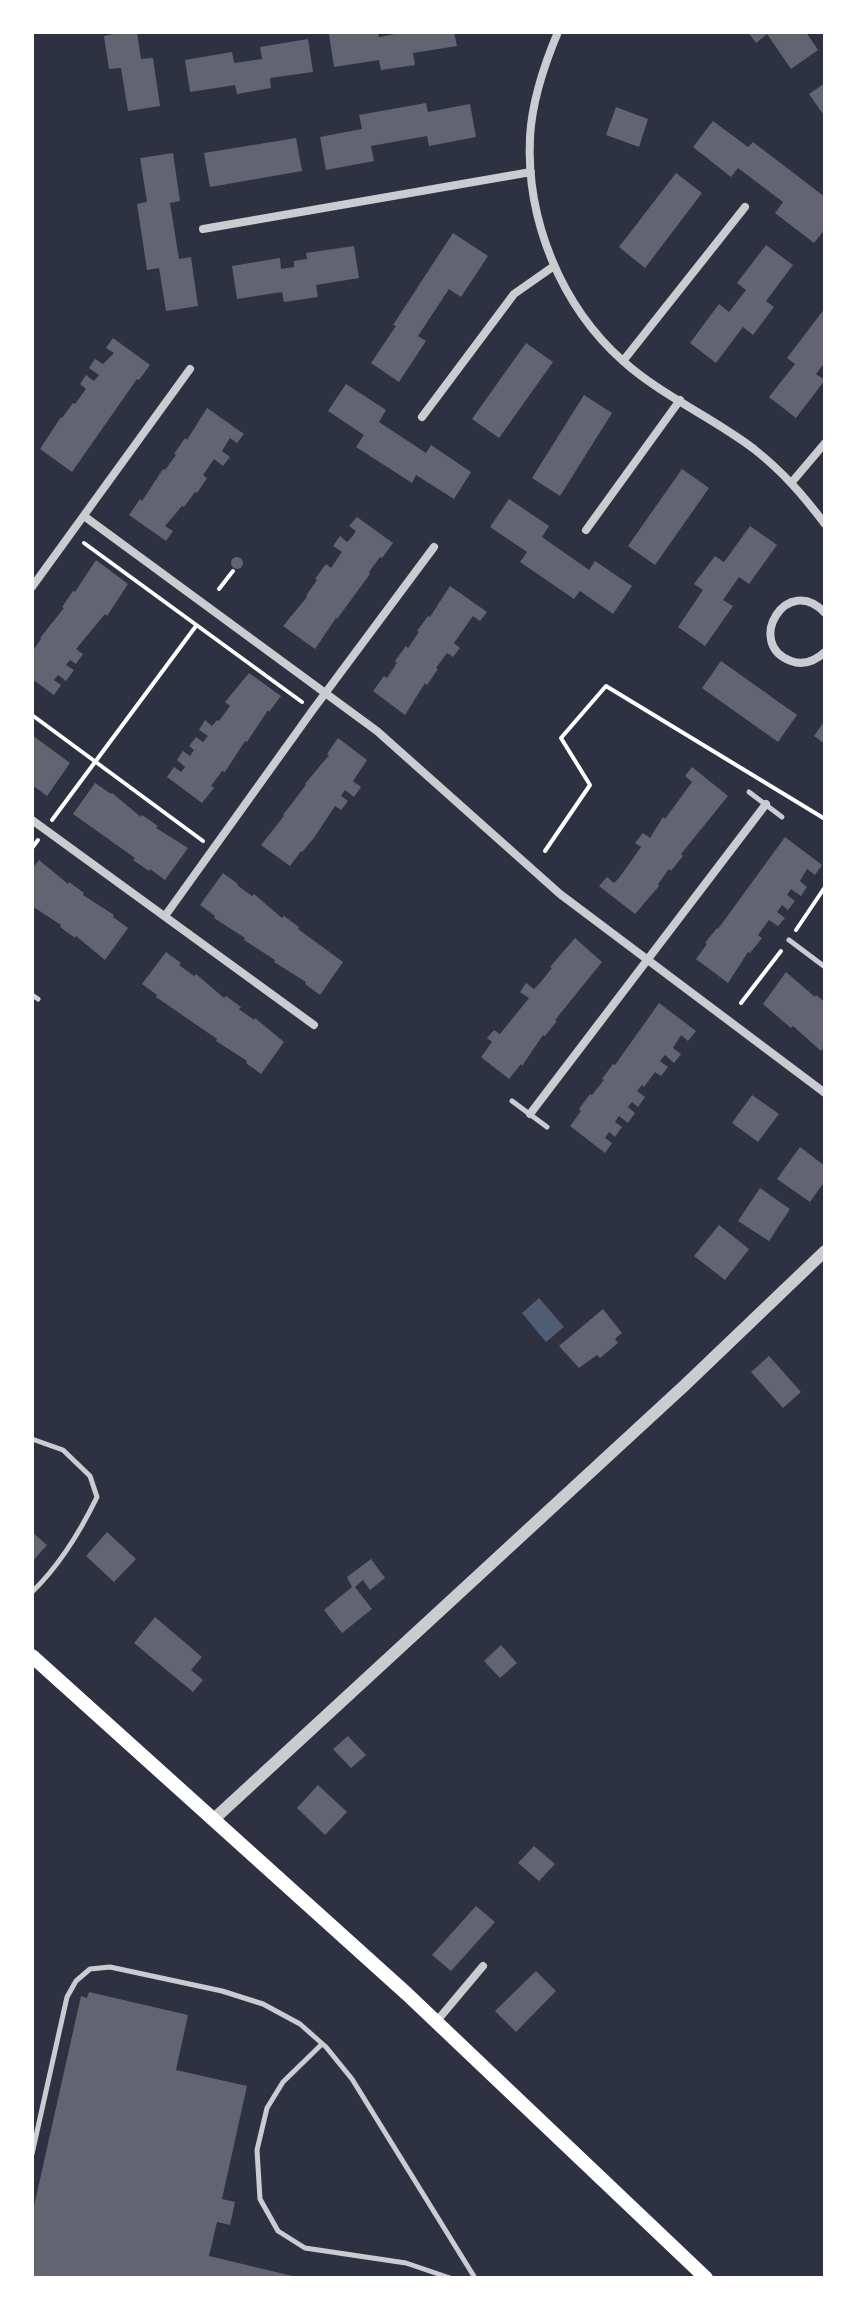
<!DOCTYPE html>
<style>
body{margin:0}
#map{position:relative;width:857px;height:2310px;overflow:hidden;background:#2d3142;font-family:"PT Sans",sans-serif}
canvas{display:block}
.frame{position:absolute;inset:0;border:34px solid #fff;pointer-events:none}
</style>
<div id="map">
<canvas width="857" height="2310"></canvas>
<div class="frame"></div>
</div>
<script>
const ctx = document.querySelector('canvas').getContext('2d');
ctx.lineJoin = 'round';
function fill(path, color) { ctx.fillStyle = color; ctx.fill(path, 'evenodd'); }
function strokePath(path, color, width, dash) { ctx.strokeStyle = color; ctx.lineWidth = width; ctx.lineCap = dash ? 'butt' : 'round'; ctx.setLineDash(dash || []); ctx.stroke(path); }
const water = new Path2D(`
 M539 1298 564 1327 546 1342 522 1313Z`);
const building = new Path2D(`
 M114 32H137L141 59 153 58 160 106 128 111 121 68 109 69 104 36 114 34Z
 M345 32H378L379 37 405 32H454L457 46 413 53 415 65 381 70 379 60 334 67 329 34Z
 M748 32H806L818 50 791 69 767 34 756 43Z
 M308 39 313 72 270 78 271 88 237 94 235 85 190 92 185 60 232 52 234 63 262 59 260 47Z
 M825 83V117L809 94Z
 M426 103 428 112 470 104 476 137 429 146 427 136 371 146 374 161 326 170 320 137 362 129 359 115Z
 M616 107 648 119 639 147 606 135Z
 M713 121 748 147 753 142 825 197V229L814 243 775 213 783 202 738 168 731 177 693 147Z
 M296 138 302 171 210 187 204 153Z
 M173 153 180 201 170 203 179 259 191 257 198 306 166 311 159 268 147 270 137 204 147 202 140 158Z
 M676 173 702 193 645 268 619 247Z
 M453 233 488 256 461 297 449 289 418 336 426 341 399 382 371 363 396 326 393 325Z
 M766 245 793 265 766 301 774 307 753 335 743 327 716 363 690 343 719 304 729 312 746 290 737 283Z
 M354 246 359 278 316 285 318 297 284 302 282 292 237 299 232 266 280 258 281 269 294 267V261L307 259 306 253Z
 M825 308V362L816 374 825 380 796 418 769 397 795 364 787 358Z
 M113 338 150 365 139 380 137 379 72 472 40 449 61 417 62 418 73 403 75 404 86 389 80 384 86 375 94 381 99 375 89 368 95 359 103 364 114 353 106 348Z
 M526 343 553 362 499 438 472 419Z
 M346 384 386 410 379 422 426 453 431 445 471 472 454 499 416 475 412 483 356 447 364 435 328 411Z
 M584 395 612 413 560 496 532 478Z
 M207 408 244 434 237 443 230 438 222 451 230 457 223 466 214 459 203 475 207 478 197 493 195 492 184 507 182 506 165 526 173 531 166 541 129 515 140 499 142 501 163 469 165 470 176 455 174 454 185 438 187 440Z
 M682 469 709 488 655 565 628 546Z
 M509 499 549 526 542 537 589 570 595 561 632 586 613 614 580 591 574 599 520 562 527 552 490 527Z
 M357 517 393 543 382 558 380 557 369 572 370 574 337 619 336 618 315 649 283 626 307 597 306 596 317 580 315 579 326 564 331 568 342 552 333 546 340 536 347 542 352 537 356 531 349 526Z
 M750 526 777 545 749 584 739 577 723 600 733 606 705 646 678 627 703 590 694 584 715 556 724 562Z
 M231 563a6 6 0 1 1 12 0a6 6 0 1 1-12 0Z
 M96 560 128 584 107 616 105 614 76 649 83 654 76 664 70 660 66 665 74 670 66 681 58 675 54 680 61 685 54 695 32 679V652L41 639 40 638 64 608 62 607 73 591 75 592Z
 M450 586 487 612 480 621 473 616 454 643 460 648 453 657 447 653 436 668 438 669 427 685 425 683 405 715 373 691 384 676 387 678 397 663 395 661 406 646 408 648 419 632 417 631 428 616 430 617Z
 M721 661 797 715 778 742 702 688Z
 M249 673 281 696 269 712 268 710 247 742 245 741 225 772 222 771 211 786 214 788 202 803 167 777 174 767 181 772 185 767 177 760 183 751 190 756 194 750 189 746 196 737 203 742 208 736 199 730 205 720 212 726 217 720 219 721 230 706 225 702Z
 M825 720V744L814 736Z
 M32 735 70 763 47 796 32 785Z
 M338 738 367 760 353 781 361 787 354 797 345 790 341 796 348 801 341 810 335 806 314 838 302 852 301 851 290 866 261 845 284 816 283 815 306 785 305 784 329 755 327 754Z
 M692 767 728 796 681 854 683 856 671 871 669 869 658 884 659 886 635 914 599 886 607 877 614 883 619 878 641 847 635 843 643 833 650 838 663 817 665 819 692 782 685 776Z
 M95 783 111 794 112 793 141 817 142 815 158 826 156 828 188 848 165 880 150 869 149 871 133 860 135 858 73 814Z
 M785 837 822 865 815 875 807 869 800 881 807 887 801 896 791 889 787 895 795 901 788 910 782 905 777 912 785 918 778 926 769 920 758 935 762 938 750 953 748 952 728 983 696 959 707 944 705 943 717 928 718 929Z
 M39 860 68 884 69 882 84 893 83 895 114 915 113 917 128 928 105 960 76 936 75 938 60 927 61 925 32 906V869Z
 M223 873 238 884 237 885 252 896 254 894 282 918 284 916 299 927 298 929 343 962 320 995 305 984 306 982 274 962 275 960 244 940 245 938 214 918 215 916 200 905Z
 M575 938 602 962 555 1020 557 1021 545 1036 543 1035 522 1066 521 1064 509 1079 481 1057 492 1042 487 1038 494 1030 500 1034 529 998 520 992 526 983 534 989 540 983 552 968 550 967Z
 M166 952 181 963 179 965 194 976 196 974 224 998 226 996 241 1007 239 1009 254 1020 255 1018 284 1042 261 1074 246 1063 247 1061 216 1041 217 1039 156 997 157 995 142 984Z
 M786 972 815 997 816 995 825 1002V1051L822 1049 821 1051 793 1026 791 1028 763 1004Z
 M659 1003 696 1031 688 1041 681 1035 673 1048 681 1054 674 1063 665 1055 660 1061 668 1067 661 1076 655 1072 644 1087 642 1085 637 1091 645 1097 638 1107 632 1102 628 1107 635 1113 628 1123 619 1116 615 1122 622 1127 615 1137 609 1132 605 1138 612 1143 605 1153 570 1126 581 1111 579 1109 590 1094 592 1095 604 1080 602 1079 613 1064 615 1065Z
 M752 1095 779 1114 758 1142 732 1123Z
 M800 1147 825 1166V1181L810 1202 777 1179Z
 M760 1188 790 1209 769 1241 738 1221Z
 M719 1225 749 1249 725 1280 694 1256Z
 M603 1309 622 1333 615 1339 618 1343 600 1358 597 1355 579 1368 559 1346Z
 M769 1356 801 1392 783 1408 751 1372Z
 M32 1532 47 1545 32 1562Z
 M107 1532 136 1559 114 1582 86 1556Z
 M371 1559 385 1578 370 1590 363 1580 355 1587 372 1609 342 1633 324 1610 352 1587 347 1577Z
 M155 1617 202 1657 191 1670 203 1680 193 1692 134 1643Z
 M501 1645 517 1663 500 1678 484 1661Z
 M348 1736 366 1755 351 1768 333 1749Z
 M318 1785 347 1812 325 1835 297 1808Z
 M534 1846 555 1864 539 1881 518 1863Z
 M476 1906 495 1922 451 1971 432 1955Z
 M536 1971 556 1991 516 2032 495 2011Z
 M89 1992 188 2015 176 2070 247 2086 222 2199 235 2202 230 2225 217 2222 209 2256 301 2278H32V2215L81 1996 87 1998Z`);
const path = new Path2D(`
 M84 543 302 702
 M219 589 233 571
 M32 715 203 841
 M52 820 196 626
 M32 848 38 840
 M545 851 590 785 561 738 606 686 825 819
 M796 930 825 887
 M741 1003 781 951`);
const service = new Path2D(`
 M749 792 782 817
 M789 940 825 967
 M32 995 38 999
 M512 1101 547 1127
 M32 1439 63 1450 90 1476 97 1497C80 1532 60 1565 32 1592
 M322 2044 283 2082 267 2108 257 2150 260 2199 278 2231 305 2248 406 2263 450 2278
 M32 2154 67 1997 76 1981 90 1969 110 1967 222 1991 263 2004 300 2024 326 2047 352 2079 475 2278`);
const minor = new Path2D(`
 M558 32C544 65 532 101 530 137 526 220 561 306 623 361 662 396 712 417 754 449 784 473 802 494 825 524
 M203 229 531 172
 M623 361 745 207
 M422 417 514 294 554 266
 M792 482 825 443
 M84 516 377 731 560 894 825 1093
 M586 530 680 400
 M32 587 190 369
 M825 613C787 572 744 644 791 661 804 666 815 661 825 652
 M32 820 314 1025
 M165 916 312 711 434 547
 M530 1114 766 804
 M436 2022 483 1966`);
const tertiary = new Path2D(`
 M214 1819 685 1385 825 1251`);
const secondary = new Path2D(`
 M32 1656 407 1994 706 2278`);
fill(water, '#4f5d75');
fill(building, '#626471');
strokePath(path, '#fff', 4);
strokePath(service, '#caccd0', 5);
strokePath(minor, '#caccd0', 8);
strokePath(tertiary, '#caccd0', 12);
strokePath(secondary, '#fff', 14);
</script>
